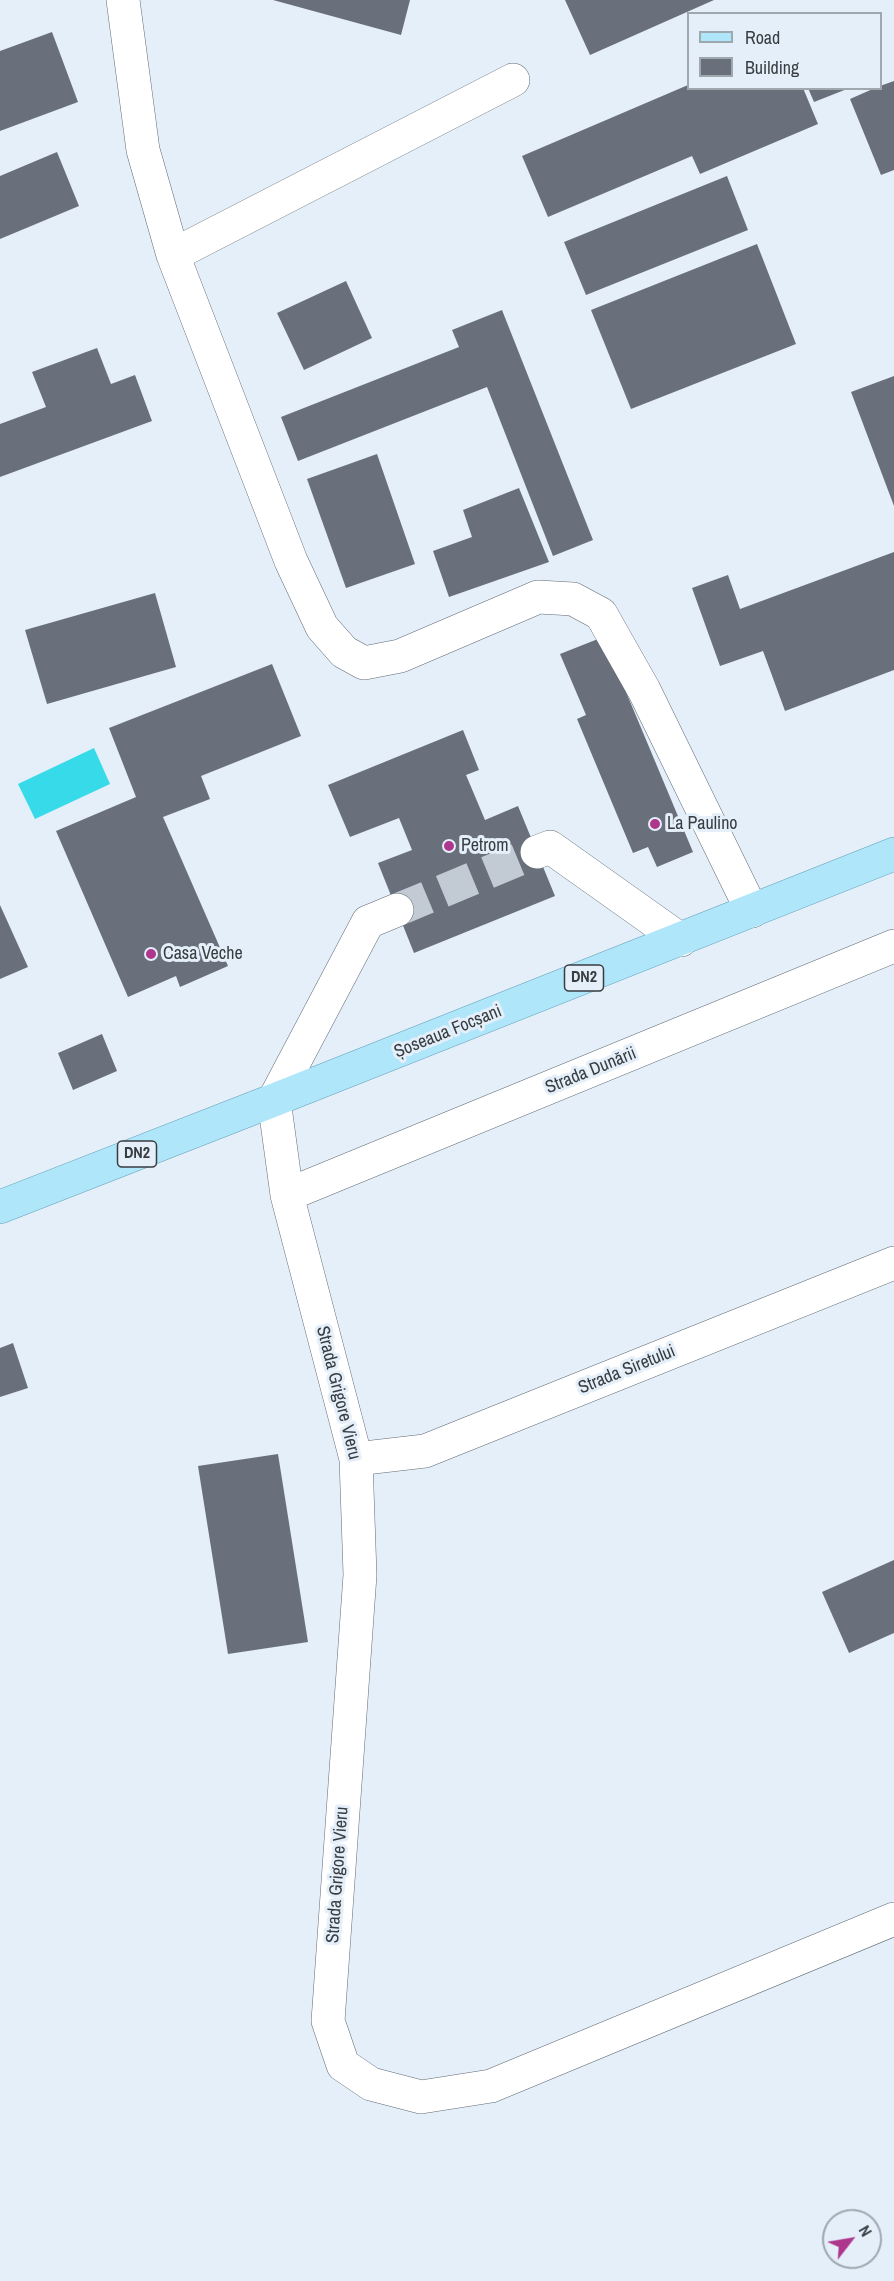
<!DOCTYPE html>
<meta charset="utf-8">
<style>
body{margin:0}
#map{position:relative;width:894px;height:2281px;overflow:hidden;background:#e4eff9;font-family:"Archivo Narrow",sans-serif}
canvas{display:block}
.legend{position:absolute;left:687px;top:12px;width:195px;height:78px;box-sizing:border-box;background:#e4eff9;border:2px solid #9fa8af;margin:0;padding:8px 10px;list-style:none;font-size:18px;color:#383d41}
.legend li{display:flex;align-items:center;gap:12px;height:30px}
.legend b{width:30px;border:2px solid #9fa8af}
.north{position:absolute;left:822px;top:2209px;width:60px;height:60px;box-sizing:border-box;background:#e4eff9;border:2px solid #9fa8af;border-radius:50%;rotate:59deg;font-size:16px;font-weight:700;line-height:24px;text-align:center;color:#383d41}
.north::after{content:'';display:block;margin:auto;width:21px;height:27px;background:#ae378d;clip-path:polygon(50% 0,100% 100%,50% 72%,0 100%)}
</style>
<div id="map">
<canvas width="894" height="2281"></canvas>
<ul class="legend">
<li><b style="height:8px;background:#afe6fa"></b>Road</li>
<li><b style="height:16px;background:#6a707b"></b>Building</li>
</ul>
<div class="north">N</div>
</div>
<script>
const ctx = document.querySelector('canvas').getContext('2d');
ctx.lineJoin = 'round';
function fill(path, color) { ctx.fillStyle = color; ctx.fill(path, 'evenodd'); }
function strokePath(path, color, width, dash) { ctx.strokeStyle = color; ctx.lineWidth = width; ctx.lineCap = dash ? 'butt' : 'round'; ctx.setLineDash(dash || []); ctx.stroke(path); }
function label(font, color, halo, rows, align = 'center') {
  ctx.font = font + ' "Archivo Narrow",sans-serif'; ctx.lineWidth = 6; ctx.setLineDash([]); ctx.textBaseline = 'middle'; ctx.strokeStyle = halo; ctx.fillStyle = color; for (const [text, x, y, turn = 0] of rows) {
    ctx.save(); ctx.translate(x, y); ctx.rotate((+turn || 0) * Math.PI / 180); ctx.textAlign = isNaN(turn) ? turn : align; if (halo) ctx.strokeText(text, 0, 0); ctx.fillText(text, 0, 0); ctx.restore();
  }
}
const water = new Path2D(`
 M94 748 110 784 35 819 18 784Z`);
const building = new Path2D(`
 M273 0H410L401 35Z
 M565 0H714L590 55Z
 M52 32 78 102 0 131V51Z
 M894 81V170L881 175 850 99 875 88H880V86Z
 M688 85V88H803L818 124 700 174 692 156 548 217 522 156Z
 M808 88H847V89L814 102Z
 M57 152 79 206 0 239V176Z
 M727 176 748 230 586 295 564 242Z
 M757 244 796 344 631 409 591 310Z
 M346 281 372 338 304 370 277 313Z
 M502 310 593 540 553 556 487 387 298 461 281 417 459 347 452 330Z
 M97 348 111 384 135 375 152 421 0 477V424L46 407 32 372Z
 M894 376V506L851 392Z
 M377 454 415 564 346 588 307 479Z
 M519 488 549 562 449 597 433 551 472 537 463 510Z
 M894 552V670L785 711 763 651 720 666 692 588 728 575 740 609Z
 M155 593 176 667 47 704 25 630Z
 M603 637 693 852 657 867 648 847 633 853 577 719 586 715 560 654Z
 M272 664 301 736 201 776 210 799 163 817 228 966 180 987 176 976 128 997 56 831 136 797 109 728Z
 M463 730 479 770 466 775 485 820 518 806 555 896 414 953 378 863 412 850 399 818 350 837 328 785Z
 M0 905 28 967 0 979Z
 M102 1034 117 1071 73 1090 58 1053Z
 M13 1343 28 1388 0 1397V1348Z
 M278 1454 308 1642 228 1654 198 1466Z
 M894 1560V1633L849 1653 822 1592Z`);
const minorTunnel = new Path2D(`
 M397 910 537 852`);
const minor = new Path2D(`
 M123 0 143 150 173 255 291 561 322 627 344 652 364 663 400 656 538 597 573 599 601 614 644 690 752 911
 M173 255 513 80
 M537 852 550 847 681 940
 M397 910 368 922 274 1100 287 1195 356 1459 360 1575 328 2021 343 2065 371 2084 421 2097 491 2086 894 1919
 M287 1195 894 946
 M356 1459 425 1451 894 1263`);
const major = new Path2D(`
 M0 1207 274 1100 894 854`);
const markers = [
 [655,824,6,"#ae378d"],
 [449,846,6,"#ae378d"],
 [151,954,6,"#ae378d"]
];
const shields = [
 [584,978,39],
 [137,1154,39]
];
const shieldNames = [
 ["DN2",584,978],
 ["DN2",137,1154]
];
const poiNames = [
 ["La Paulino",667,824],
 ["Petrom",461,846],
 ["Casa Veche",163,954]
];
const streetNames = [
 ["Șoseaua Focșani",448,1032,-22],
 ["Strada Dunării",591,1071,-22],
 ["Strada Siretului",627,1370,-22],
 ["Strada Grigore Vieru",338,1393,76],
 ["Strada Grigore Vieru",338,1875,-86]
];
fill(water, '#36dae9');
fill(building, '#6a707b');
strokePath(minorTunnel, '#c2cbd4', 33, [33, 16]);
strokePath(minor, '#616b74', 34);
strokePath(major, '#63a0b7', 34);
strokePath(minor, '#fff', 33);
strokePath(major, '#afe6fa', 33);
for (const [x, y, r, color] of markers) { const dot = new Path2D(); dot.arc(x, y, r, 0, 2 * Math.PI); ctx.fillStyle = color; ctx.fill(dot); strokePath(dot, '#e4eff9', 2); }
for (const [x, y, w] of shields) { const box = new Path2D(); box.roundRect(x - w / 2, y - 13, w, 26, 4.5); ctx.fillStyle = '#e4eff9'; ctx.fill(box); strokePath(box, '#383d41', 1.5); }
label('bold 16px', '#383d41', null, shieldNames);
label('18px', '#383d41', '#e4eff9', poiNames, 'left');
label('18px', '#383d41', '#e4eff9', streetNames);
</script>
